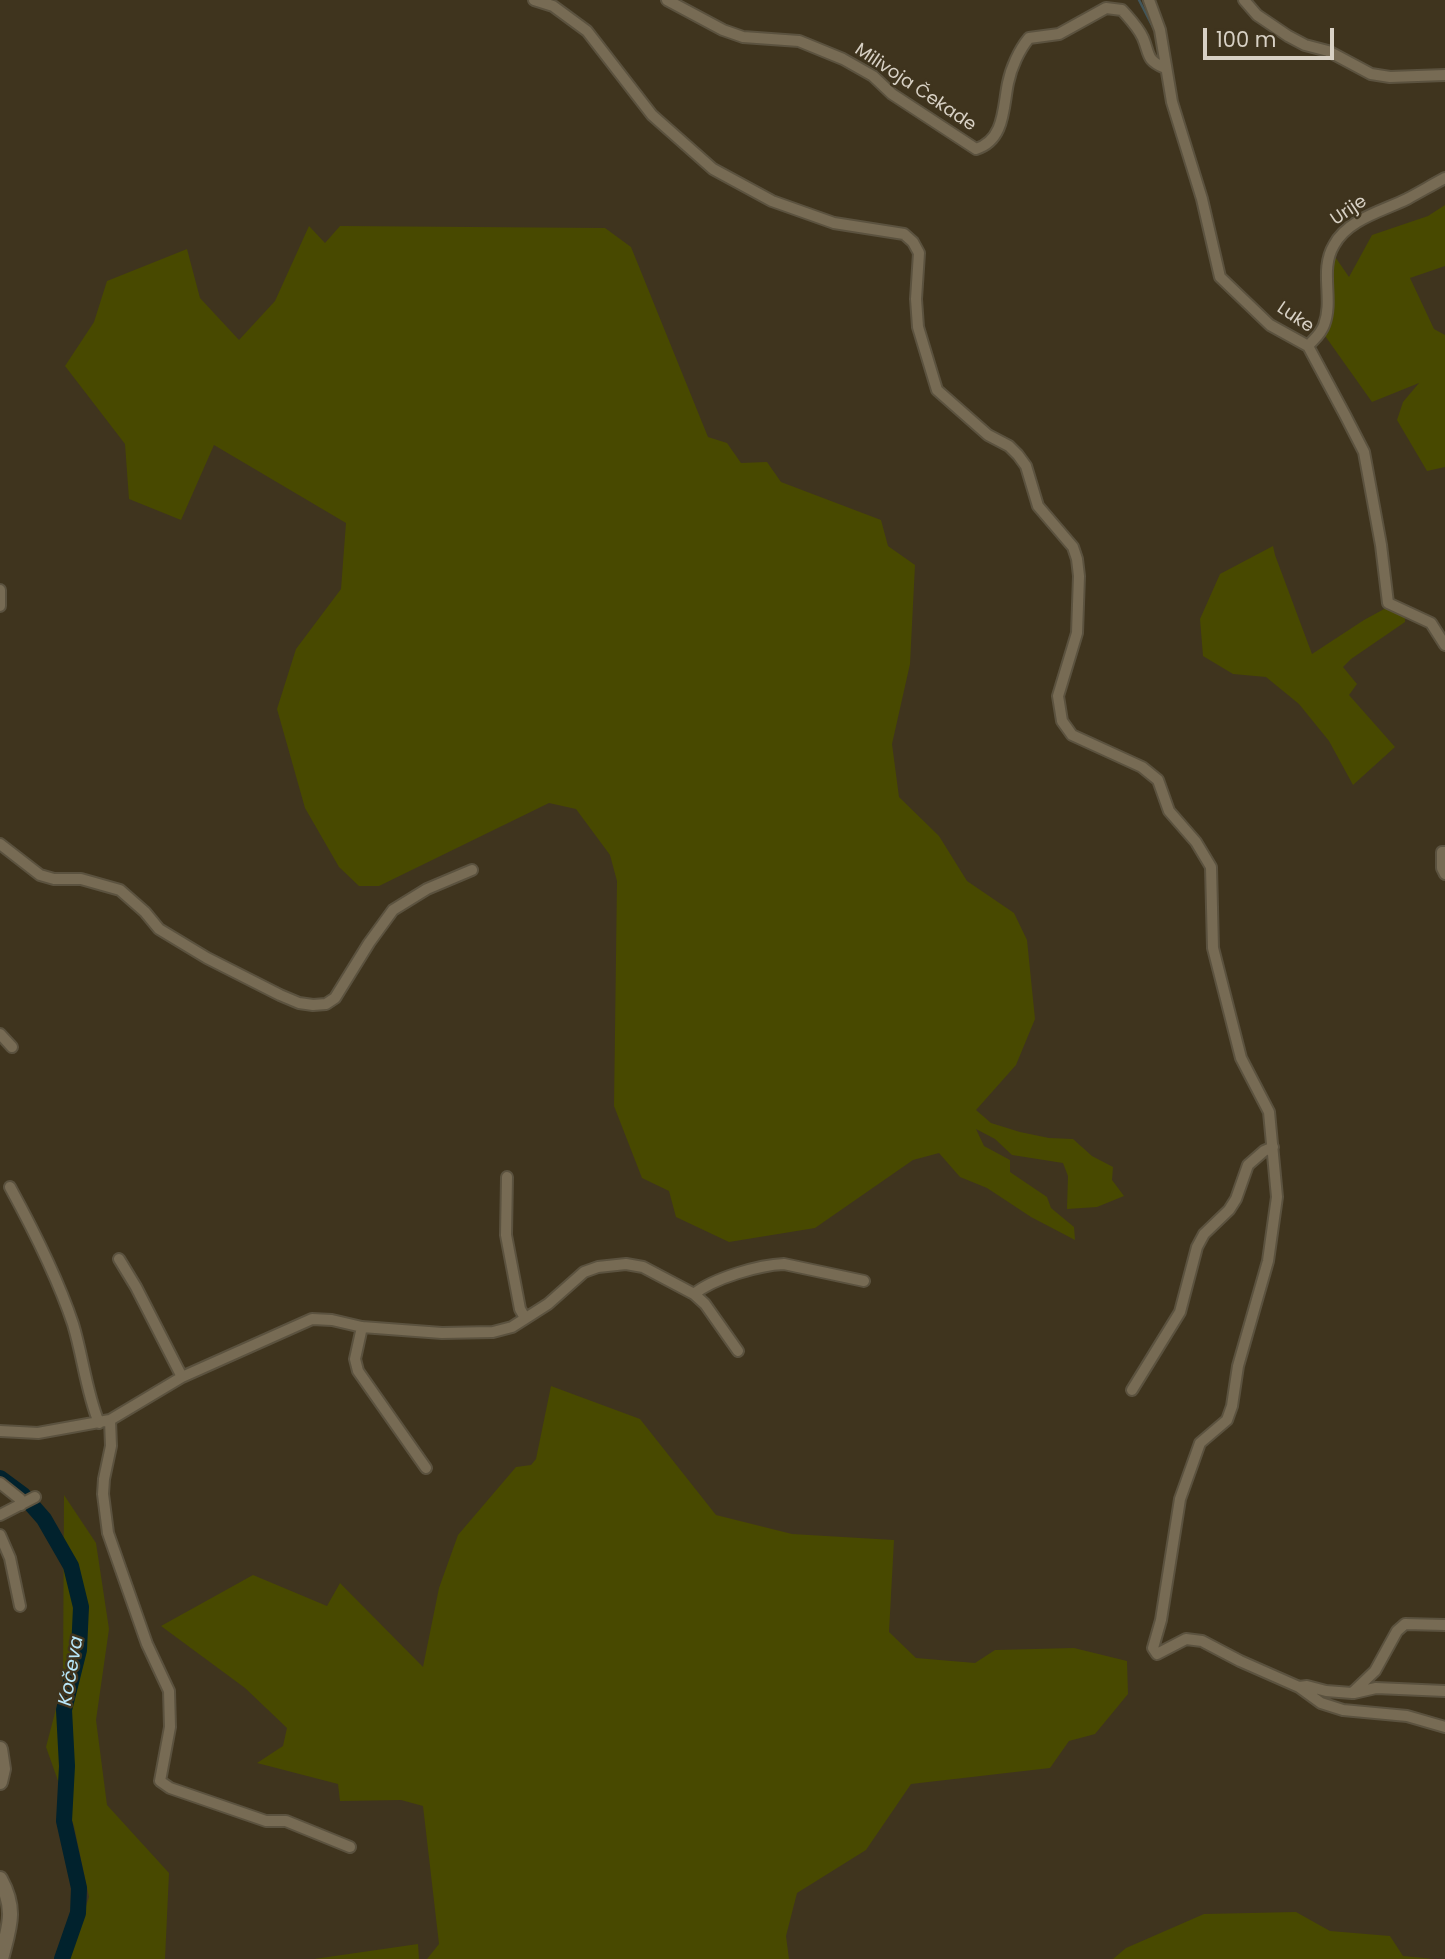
<!DOCTYPE html>
<meta charset="utf-8">
<style>
body{margin:0}
#map{position:relative;width:1445px;height:1959px;overflow:hidden;background:#3f341e;font-family:Poppins,sans-serif}
canvas{display:block}
.scale{position:absolute;left:1203px;top:28px;width:131px;height:32px;box-sizing:border-box;border:4px solid #d8d1c5;border-top:0;padding-left:9px;font-size:21px;line-height:24px;white-space:nowrap;color:#d8d1c5;-webkit-text-stroke:5px #3f341e;paint-order:stroke}
</style>
<div id="map">
<canvas width="1445" height="1959"></canvas>
<div class="scale">100 m</div>
</div>
<script>
const ctx = document.querySelector('canvas').getContext('2d');
ctx.lineJoin = 'round';
function fill(path, color) { ctx.fillStyle = color; ctx.fill(path, 'evenodd'); }
function strokePath(path, color, width, dash) { ctx.strokeStyle = color; ctx.lineWidth = width; ctx.lineCap = dash ? 'butt' : 'round'; ctx.setLineDash(dash || []); ctx.stroke(path); }
function label(font, color, halo, rows, align = 'center') {
  ctx.font = font + ' Poppins,sans-serif'; ctx.lineWidth = 5; ctx.setLineDash([]); ctx.textBaseline = 'middle'; ctx.strokeStyle = halo; ctx.fillStyle = color; for (const [text, x, y, turn = 0] of rows) {
    ctx.save(); ctx.translate(x, y); ctx.rotate((+turn || 0) * Math.PI / 180); ctx.textAlign = isNaN(turn) ? turn : align; if (halo) ctx.strokeText(text, 0, 0); ctx.fillText(text, 0, 0); ctx.restore();
  }
}
const green = new Path2D(`
 M1445 205V266L1410 278 1434 329 1445 335V467L1427 471 1397 420 1403 402 1419 383 1372 402 1323 333 1331 251 1349 277 1372 235 1428 216Z
 M309 226 325 243 340 226 605 228 631 247 708 437 727 443 741 463 767 462 781 482 881 520 888 546 915 565 910 664 892 744 899 797 939 836 967 881 1014 913 1027 940 1035 1019 1016 1065 976 1110 991 1123 1020 1132 1049 1138 1073 1139 1092 1156 1113 1167 1112 1180 1124 1196 1097 1207 1067 1209 1068 1176 1063 1163 1012 1155 995 1139 976 1129 984 1146 1010 1160V1172L1047 1197 1051 1208 1074 1227 1075 1240 1031 1217 987 1188 960 1177 939 1153 913 1160 815 1228 729 1242 676 1217 669 1191 642 1178 614 1106 617 881 610 855 576 809 549 803 379 886H359L339 867 305 808 277 709 296 649 341 589 346 523 214 445 181 520 129 499 125 444 65 366 94 322 107 281 187 249 200 298 239 340 275 301Z
 M1273 546 1275 555 1312 654 1364 620 1386 608 1405 615V622L1351 659 1343 667 1357 684 1349 695 1395 747 1353 785 1329 741 1299 704 1266 677 1233 674 1203 656 1200 619 1220 574Z
 M551 1386 640 1419 716 1515 792 1534 894 1540 889 1632 916 1658 975 1663 995 1650 1074 1648 1127 1661 1128 1694 1095 1734 1069 1741 1050 1768 911 1784 866 1850 797 1893 786 1936 789 1959H427L439 1944 423 1806 401 1800 340 1801 338 1784 257 1763 283 1746 287 1728 245 1688 161 1626 253 1575 327 1606 340 1583 423 1667 439 1588 458 1535 516 1467 531 1465 536 1459Z
 M64 1495 96 1543 109 1629 96 1720 107 1805 169 1873 165 1959H68L89 1897 74 1826 46 1747 63 1682Z
 M1296 1912 1330 1931 1390 1936 1403 1956 1434 1959H1113L1126 1948 1204 1914Z
 M418 1944 419 1959H314Z`);
const stream = new Path2D(`
 M1139 0 1156 33`);
const river = new Path2D(`
 M0 1478 23 1495 44 1519 71 1566 81 1607 79 1650 64 1710 67 1766 64 1821 79 1888 78 1913 62 1959`);
const minor = new Path2D(`
 M534 0 553 6 587 31 652 115 713 169 772 201 834 223 904 234 913 242 919 253 916 299 918 327 937 390 988 435 1009 446 1018 455 1026 466 1038 506 1073 547 1077 559 1079 576 1077 633 1058 696 1062 721 1072 735 1142 767 1158 780 1169 811 1196 842 1211 867 1213 948 1241 1058 1269 1112 1277 1197 1268 1261 1238 1366 1232 1406 1227 1420 1200 1443 1180 1499 1161 1620 1153 1648 1157 1654 1186 1639 1202 1641 1240 1661 1299 1687 1321 1703 1343 1710 1407 1716 1445 1727
 M667 0 723 30 743 37 799 41 843 59 873 76 892 94 976 149C1005 140 1003 107 1008 83 1011 68 1019 50 1029 38L1059 34 1106 8 1122 10C1129 18 1138 27 1143 38 1150 55 1146 60 1165 68
 M1149 0 1160 30 1172 102 1202 199 1220 277 1270 325 1308 346 1345 415 1364 452 1381 545 1388 603 1431 623 1445 645
 M1244 0 1257 15 1288 36 1305 45 1328 51 1371 74 1390 77 1445 75
 M1308 346C1314 339 1321 334 1324 325 1334 299 1319 270 1334 245 1348 219 1383 211 1407 199 1420 192 1432 185 1445 178
 M0 590V606
 M0 844 40 875 54 879H81L120 890 145 912 159 929 207 958 280 995 299 1003 313 1005 326 1004 335 998 369 943 393 910 427 889 472 870
 M1445 852H1442V868L1445 874
 M0 1034 12 1047
 M507 1177 506 1235 520 1309 525 1318
 M10 1187C34 1231 57 1276 73 1324 83 1357 86 1391 99 1423
 M119 1259 136 1287 182 1377
 M694 1294C714 1278 759 1265 784 1264L864 1281
 M362 1327 355 1359 358 1371 426 1468
 M1132 1390 1180 1312 1197 1247 1204 1234 1229 1210 1236 1199 1248 1165 1264 1151 1273 1147
 M110 1420 111 1446 104 1479 103 1494 108 1533 147 1644 169 1691 170 1727 160 1781 170 1788 266 1821H286L350 1847
 M0 1431 38 1433 110 1420 182 1377 312 1319 332 1320 362 1327 442 1333 493 1332 512 1327 548 1304 584 1272 598 1267 626 1264 643 1267 694 1294 705 1304 738 1351
 M0 1483 20 1499 21 1505
 M0 1515 35 1497
 M0 1535 10 1558 20 1606
 M1299 1687 1307 1686 1326 1691 1352 1693 1375 1671 1397 1631 1405 1624 1445 1625
 M1354 1693 1376 1688 1445 1691`);
const secondary = new Path2D(`
 M0 1749 3 1769 0 1782
 M0 1879C17 1910 9 1927 1 1959`);
const streetNames = [
 ["Milivoja Čekade",915,88,34],
 ["Urije",1349,211,-34],
 ["Luke",1295,318,34]
];
const waterNames = [
 ["Kočeva",72,1671,-80]
];
fill(green, '#484900');
strokePath(stream, '#42565b', 2.5);
strokePath(river, '#01222d', 16);
strokePath(minor, '#5b523f', 14);
strokePath(secondary, '#5b523f', 18);
strokePath(minor, '#776b54', 10);
strokePath(secondary, '#776b54', 14);
label('18px', '#d8d1c5', '#3f341e', streetNames);
label('italic 19px', '#b8e7fa', '#3f341e', waterNames);
</script>
